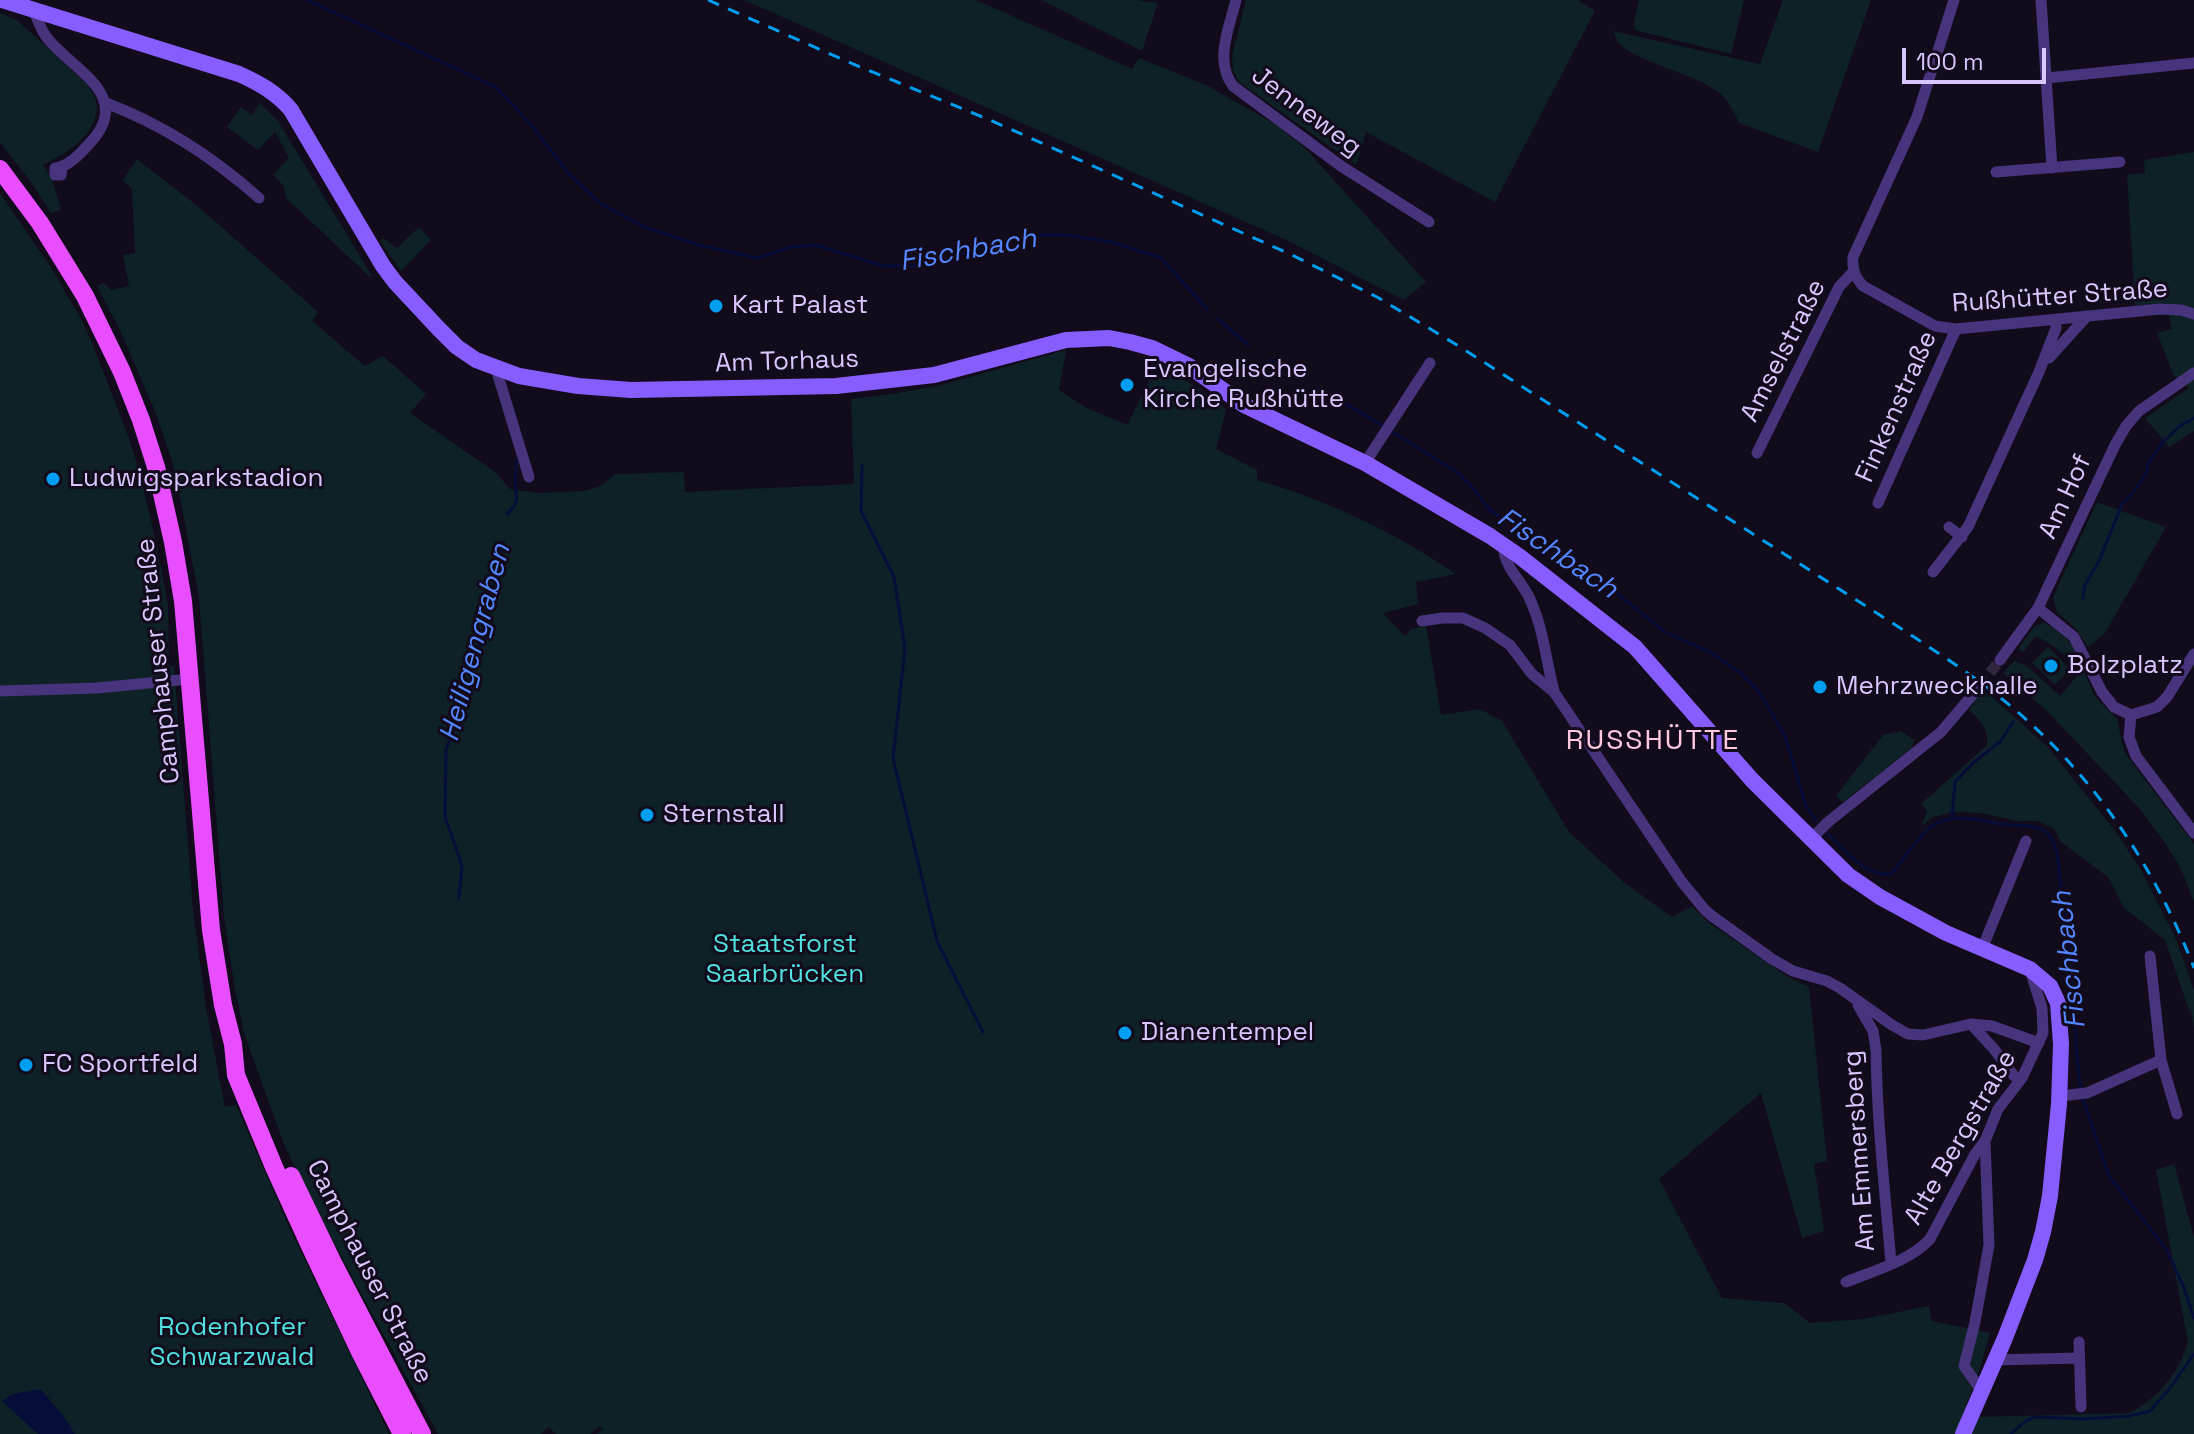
<!DOCTYPE html>
<meta charset="utf-8">
<style>
body{margin:0}
#map{position:relative;width:2194px;height:1434px;overflow:hidden;background:#120b1c;font-family:"Space Grotesk",sans-serif}
canvas{display:block}
.scale{position:absolute;left:1902px;top:48px;width:144px;height:36px;box-sizing:border-box;border:4px solid #dac6ff;border-top:0;padding-left:10px;font-size:24px;line-height:28px;white-space:nowrap;color:#dac6ff;-webkit-text-stroke:6px #120b1c;paint-order:stroke}
</style>
<div id="map">
<canvas width="2194" height="1434"></canvas>
<div class="scale">100 m</div>
</div>
<script>
const ctx = document.querySelector('canvas').getContext('2d');
ctx.lineJoin = 'round';
function fill(path, color) { ctx.fillStyle = color; ctx.fill(path, 'evenodd'); }
function strokePath(path, color, width, dash) { ctx.strokeStyle = color; ctx.lineWidth = width; ctx.lineCap = dash ? 'butt' : 'round'; ctx.setLineDash(dash || []); ctx.stroke(path); }
function label(font, color, halo, rows, align = 'center') {
  ctx.font = font + ' "Space Grotesk",sans-serif'; ctx.lineWidth = 6; ctx.setLineDash([]); ctx.textBaseline = 'middle'; ctx.strokeStyle = halo; ctx.fillStyle = color; for (const [text, x, y, turn = 0] of rows) {
    ctx.save(); ctx.translate(x, y); ctx.rotate((+turn || 0) * Math.PI / 180); ctx.textAlign = isNaN(turn) ? turn : align; if (halo) ctx.strokeText(text, 0, 0); ctx.fillText(text, 0, 0); ctx.restore();
  }
}
const green = new Path2D(`
 M744 0H976L1132 69 1139 58 1208 86 1275 124 1304 147 1426 282 1404 300 1284 239Z
 M1041 0H1137L1158 3 1142 51Z
 M1246 0H1578L1595 11 1495 202 1366 132 1356 165 1239 82 1233 70 1232 56Z
 M1639 0H1744L1731 54 1635 30 1634 24Z
 M1783 0H1871L1818 152 1739 123C1733 111 1729 100 1718 92 1696 74 1632 61 1618 42 1616 39 1615 34 1613 31L1760 64Z
 M0 13 17 20 87 84C91 91 97 98 97 107 96 136 66 154 43 165L52 179 61 210 51 213 33 185 0 142Z
 M260 103 278 121 372 276 370 277 286 198 284 186 273 175 289 158 275 132 258 150 227 127 241 107 252 115Z
 M2194 152V431L2169 447 2145 418 2189 388 2174 376 2157 333 2172 329 2166 303 2135 306 2127 175 2145 173 2144 160Z
 M137 159 200 208 318 312 312 321 365 366 383 356 426 394 410 413 495 472 510 489 538 493 583 491 601 486 615 474 684 472 685 492 854 484 851 399 898 393 941 385 1066 350 1059 390 1085 407 1127 425 1158 364 1204 392 1226 409 1216 449 1257 470V480C1330 501 1394 532 1456 574L1416 582 1418 604 1383 613 1405 636 1411 629 1426 626 1441 715 1480 709 1502 721 1569 832 1626 884 1672 917 1692 906 1708 922 1788 977 1809 987 1827 1161 1814 1164 1824 1231 1802 1238 1761 1093 1659 1179 1722 1298 1784 1303 1810 1323 1863 1319 1929 1306 1932 1321 1990 1333 1979 1371 1964 1412 1976 1417 2129 1413C2159 1398 2178 1374 2188 1342L2156 1170 2174 1164 2194 1237V1434H597L603 1429 600 1426 591 1434H556L549 1427 541 1434H438L345 1264 285 1147 244 1033 234 983 224 917 199 598 180 496 172 461 156 414 120 330 97 286 104 283 111 290 129 286 123 255 135 253 132 189 123 180Z
 M0 193 52 269 81 319 93 345 128 436 140 473 157 547 168 605 169 666H174L193 909 206 1008 225 1107 236 1105 289 1227 389 1434H0Z
 M419 227 431 240 401 271 380 241 383 238 397 248Z
 M2097 502 2166 527 2105 633 2088 647 2076 629 2057 612 2053 597Z
 M2043 622 2057 630 2072 644 2095 697 2117 719 2124 751 2130 760 2194 844V901L2181 869 2165 843 2140 809 2048 712 2003 673 2014 661 2027 666 2060 696 2077 676C2071 654 2054 647 2036 636L2023 652 2018 649 2034 627Z
 M2048 647 2070 669 2055 685 2032 663Z
 M1983 689 2048 747 2116 832 2141 870 2175 937 2194 990V1027L2191 1011 2189 1010 2165 940 2124 908 2108 877 2061 842 2054 829 2038 821H2017L1981 813 1952 812 1933 817 1921 826 1927 811 1921 804 1987 745C1989 730 1980 719 1969 710Z
 M1901 731 1914 740 1912 748 1843 802 1836 796 1883 735Z`);
const water = new Path2D(`
 M41 1389 64 1417 75 1434H38L2 1401 12 1394Z`);
const stream = new Path2D(`
 M307 0 496 87 533 127 568 173 600 203 644 227 699 245 757 258 791 247 815 245 884 266H914L1037 235H1066L1112 242 1161 258 1208 310
 M1218 319 1248 345
 M1271 360 1300 377
 M1319 388 1385 427
 M1391 431 1458 473 1474 489 1490 510 1500 517 1525 528 1584 567 1665 632 1712 653 1742 674 1760 693 1785 736 1806 806 1816 820
 M862 466 861 511 894 577 905 648 893 758 937 941 983 1032
 M507 514C522 499 515 500 515 482 515 474 516 467 516 459
 M2083 598 2085 585 2099 561 2122 504 2132 494 2147 472V465L2162 443 2180 426 2194 418
 M1952 817 1955 782 1974 762 2001 741 2013 722
 M1828 834C1845 850 1865 877 1891 874 1928 830 1930 807 1995 823 2011 827 2036 822 2048 834 2060 847 2058 870 2061 887 2070 933 2072 980 2075 1027 2077 1047 2077 1069 2081 1088
 M459 898 462 865 445 817 446 750 474 670 503 542
 M2082 1096 2109 1176 2166 1249 2183 1285 2194 1318
 M2011 1434 2023 1423 2034 1417 2085 1419 2129 1416 2150 1411 2170 1388 2194 1354`);
const streetTunnel = new Path2D(`
 M1980 686 2000 660`);
const street = new Path2D(`
 M1236 0C1229 29 1214 60 1233 86L1341 166 1429 222
 M1954 0 1917 117 1853 257C1852 270 1855 277 1863 286L1935 326 1956 329 2160 309 2181 310 2194 314
 M2041 0 2052 168
 M34 11C38 20 41 31 48 39 74 71 135 96 89 144 80 154 68 167 55 168V175H61L62 168
 M2047 78 2194 63
 M106 103C164 125 213 157 259 198
 M1996 172 2120 162
 M2049 358 2087 316
 M496 369 529 477
 M1757 453 1839 287 1853 272
 M1365 463 1430 363
 M1878 503 1956 329
 M1949 527 1962 537
 M1504 546C1502 563 1520 580 1528 595 1544 628 1545 657 1554 691
 M1933 572 1968 527 2039 372 2056 328V319
 M2038 608 2074 637 2102 692 2114 707 2131 715 2157 707 2167 697 2194 654
 M1422 621 1442 618H1463L1485 628 1510 645 1532 674 1554 692 1682 882 1705 910 1712 916 1772 959 1793 971 1827 981 1840 988 1892 1025 1908 1034 1923 1035 1971 1024 1992 1026 2039 1043
 M2000 660 2038 608 2115 445 2126 426 2139 411 2194 373
 M0 691 97 688 190 679
 M2131 715 2129 737 2136 756 2194 833
 M1811 839 1828 822 1941 732 1980 686
 M1982 949 2026 841
 M2150 956 2161 1060 2177 1114
 M1858 1005 1873 1031 1876 1050C1877 1122 1885 1192 1891 1263
 M1971 1024 1994 1049 2014 1076
 M2060 1096 2087 1093 2161 1060
 M1846 1282C1873 1271 1910 1261 1930 1239L1975 1154 1985 1141 1998 1109 2022 1078 2043 1033 2042 1008 2030 970
 M2079 1342 2081 1407
 M1995 1360 2079 1358
 M1981 1390 1964 1366 1975 1322 1989 1245 1985 1141`);
const secondary = new Path2D(`
 M2 0 239 74C259 83 277 93 291 110L383 266 395 282 438 328 457 347 476 360 519 376 578 386 631 390 836 386 934 375 1066 340 1109 338 1130 342 1152 348 1189 366 1244 405 1365 463 1490 536 1519 556 1635 647 1752 780 1848 875 1880 897 1946 933 2030 969 2050 986 2058 1003 2061 1044 2059 1104 2050 1196 2043 1232 2035 1260 2005 1338 1963 1434`);
const primary = new Path2D(`
 M0 169 40 223 85 296 122 372 141 420 156 467 173 542 183 601 211 930 223 1005 233 1044 236 1075 274 1167 310 1246 360 1352 402 1434
 M291 1176 333 1263 422 1434`);
const rail = new Path2D(`
 M708 0 853 64 990 120 1292 255 1377 297 1457 345 1908 633C1944 657 1980 680 2013 708 2095 777 2156 869 2194 968`);
const markers = [
 [716,306,8,"#009ef1"],
 [1127,385,8,"#009ef1"],
 [53,479,8,"#009ef1"],
 [2051,666,8,"#009ef1"],
 [1820,687,8,"#009ef1"],
 [647,815,8,"#009ef1"],
 [1125,1033,8,"#009ef1"],
 [26,1065,8,"#009ef1"]
];
const streetNames = [
 ["Jenneweg",1306,112,37],
 ["Rußhütter Straße",2060,297,-4],
 ["Amselstraße",1784,351,-63],
 ["Am Torhaus",787,362,-2],
 ["Finkenstraße",1897,407,-66],
 ["Am Hof",2066,497,-65],
 ["Camphauser Straße",159,661,-96],
 ["Alte Bergstraße",1961,1138,-60],
 ["Am Emmersberg",1860,1151,-94],
 ["Camphauser Straße",369,1272,63]
];
const poiNames = [
 ["Kart Palast",732,306],
 ["Evangelische",1143,370],
 ["Kirche Rußhütte",1143,400],
 ["Ludwigsparkstadion",69,479],
 ["Bolzplatz",2067,666],
 ["Mehrzweckhalle",1836,687],
 ["Sternstall",663,815],
 ["Dianentempel",1141,1033],
 ["FC Sportfeld",42,1065]
];
const parkNames = [
 ["Staatsforst",785,945],
 ["Saarbrücken",785,975],
 ["Rodenhofer",232,1328],
 ["Schwarzwald",232,1358]
];
const waterNames = [
 ["Fischbach",968,251,-10],
 ["Fischbach",1557,554,34],
 ["Heiligengraben",476,643,-75],
 ["Fischbach",2070,960,-96]
];
const neighbourhoodNames = [
 ["RUSSHÜTTE",1653,741]
];
fill(green, '#0e2126');
fill(water, '#070d39');
strokePath(stream, '#070d39', 3);
strokePath(streetTunnel, '#30273e', 11, [11, 5.5]);
strokePath(street, '#48347d', 11);
strokePath(secondary, '#885dff', 16);
strokePath(primary, '#e84dff', 18);
strokePath(rail, '#009ef1', 3, [12, 10]);
for (const [x, y, r, color] of markers) { const dot = new Path2D(); dot.arc(x, y, r, 0, 2 * Math.PI); ctx.fillStyle = color; ctx.fill(dot); strokePath(dot, '#120b1c', 3); }
label('26px', '#dac6ff', '#120b1c', streetNames);
label('26px', '#dac6ff', '#120b1c', poiNames, 'left');
label('26px', '#50e1e0', '#120b1c', parkNames);
label('italic 28px', '#5486ff', '#120b1c', waterNames);
ctx.letterSpacing = '2px';
label('28px', '#ffc8de', '#120b1c', neighbourhoodNames);
ctx.letterSpacing = '0px';
</script>
